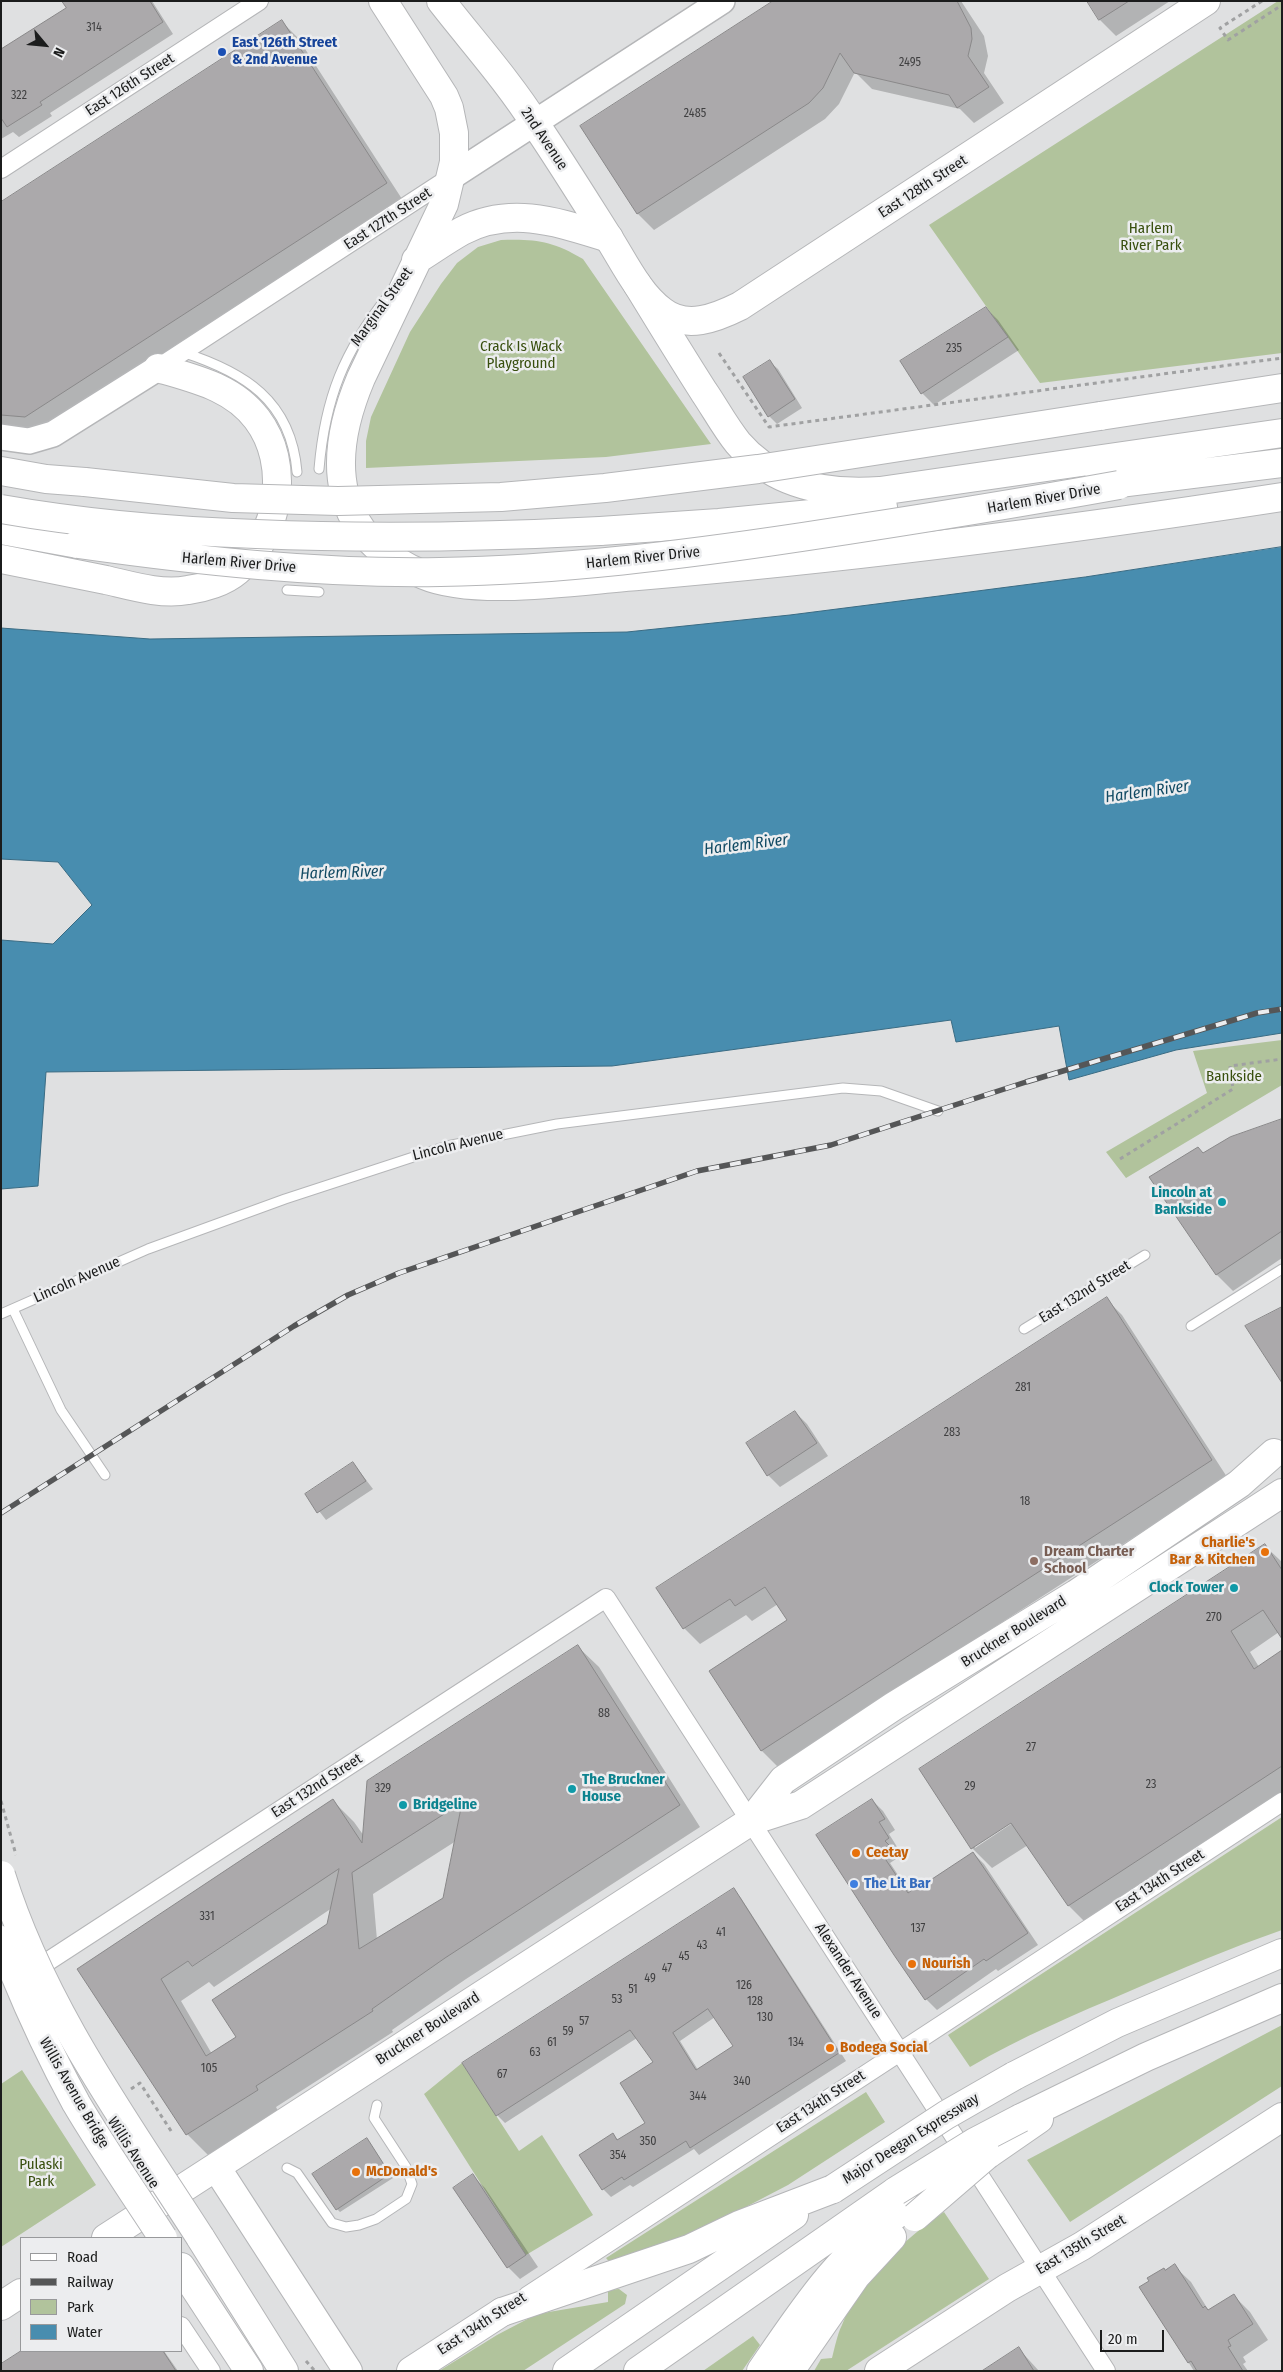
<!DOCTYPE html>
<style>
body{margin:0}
#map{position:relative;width:1283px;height:2372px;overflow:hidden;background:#dfe0e1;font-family:"Fira Sans Condensed",sans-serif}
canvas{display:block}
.frame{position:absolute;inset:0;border:2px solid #1b1c1c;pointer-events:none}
.legend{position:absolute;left:20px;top:2237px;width:162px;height:115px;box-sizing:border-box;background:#ecedef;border:1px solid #98999b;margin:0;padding:6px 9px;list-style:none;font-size:15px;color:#1b1c1c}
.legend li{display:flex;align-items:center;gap:10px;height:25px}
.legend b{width:25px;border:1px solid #98999b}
.north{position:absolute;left:20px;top:20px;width:50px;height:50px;-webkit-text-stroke:4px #ecedef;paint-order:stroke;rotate:118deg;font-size:14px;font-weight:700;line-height:20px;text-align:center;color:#1b1c1c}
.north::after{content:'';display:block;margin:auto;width:18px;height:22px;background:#1b1c1c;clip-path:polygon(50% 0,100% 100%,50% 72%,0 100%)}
.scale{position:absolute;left:1100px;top:2330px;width:64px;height:22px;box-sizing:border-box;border:2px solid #1b1c1c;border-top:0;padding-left:6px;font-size:15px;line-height:18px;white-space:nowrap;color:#1b1c1c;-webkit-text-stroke:4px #ecedef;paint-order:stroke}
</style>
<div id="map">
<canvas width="1283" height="2372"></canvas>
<div class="frame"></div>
<ul class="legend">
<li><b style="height:6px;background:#fff"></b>Road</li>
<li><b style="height:6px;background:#555657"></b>Railway</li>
<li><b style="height:14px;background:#b1c39c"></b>Park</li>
<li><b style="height:14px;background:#488daf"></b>Water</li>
</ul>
<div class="north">N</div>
<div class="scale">20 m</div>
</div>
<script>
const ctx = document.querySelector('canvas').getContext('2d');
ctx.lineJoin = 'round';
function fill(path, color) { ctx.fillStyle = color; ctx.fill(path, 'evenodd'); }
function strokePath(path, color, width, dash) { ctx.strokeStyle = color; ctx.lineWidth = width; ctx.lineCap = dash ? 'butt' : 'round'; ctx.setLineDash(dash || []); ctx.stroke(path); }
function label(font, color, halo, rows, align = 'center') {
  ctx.font = font + ' "Fira Sans Condensed",sans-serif'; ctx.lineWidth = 5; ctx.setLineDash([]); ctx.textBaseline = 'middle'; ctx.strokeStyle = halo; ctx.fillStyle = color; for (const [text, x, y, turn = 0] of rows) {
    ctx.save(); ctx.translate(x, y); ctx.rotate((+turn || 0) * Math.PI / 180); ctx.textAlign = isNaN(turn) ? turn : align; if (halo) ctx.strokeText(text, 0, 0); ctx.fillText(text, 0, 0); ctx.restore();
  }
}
const green = new Path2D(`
 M1278 1H1282V353L1040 383 929 225Z
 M501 240C537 239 552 241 583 259L711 444 606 457 366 468V441L371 417 410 332 441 284 457 263 478 247Z
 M1282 1040V1085L1126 1178 1106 1152 1207 1093 1193 1051Z
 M1282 1817V1930C1230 1948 1181 1969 1130 1991 1076 2014 1021 2037 970 2067L948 2035Z
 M1282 2025V2086L1070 2222 1027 2160Z
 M462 2063 519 2151 542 2135 593 2215 526 2255 424 2094Z
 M22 2070 96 2185 1 2247V2084Z
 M866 2092 885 2122 788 2185 692 2235 611 2264 606 2258Z
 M944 2212 989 2279 846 2371H814L821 2359 832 2358C835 2347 837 2335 842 2325 858 2282 906 2237 944 2212Z
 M619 2289 627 2295 625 2304 523 2371H439L497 2335 537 2314 608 2302V2290Z
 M753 2336 760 2345 742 2371H703Z`);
const water = new Path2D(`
 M1282 547V1033L1176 1050 1069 1080 1059 1026 956 1042 951 1020 612 1066 46 1072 38 1186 1 1189V940L53 944 92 905 58 862 1 859V628L150 639 627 632 790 615 939 596 1085 577Z`);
const shadow = new Path2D(`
 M64 1H152L173 34 50 113 52 116 19 137 13 132 1 139V50L68 8Z
 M775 1H961L984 36 988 56 984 73 1004 103 974 123 960 109 872 89 855 72 839 104 825 119 654 230 638 214 582 126Z
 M1088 1H1170L1116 36 1100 20Z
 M282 22 298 38 402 199 42 433 1 429V203Z
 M986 308 998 320 1019 350 934 405 922 393 902 362Z
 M770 362 778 369 802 408 777 424 769 416Z
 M1282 1120V1258L1233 1291 1217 1275 1151 1178Z
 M1106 1299 1122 1315 1227 1477 778 1767 762 1751 711 1671 789 1621 778 1604 752 1621 746 1615 700 1644 684 1628Z
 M795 1412 807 1424 828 1456 780 1487 768 1475Z
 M353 1463 373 1489 326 1520 306 1494Z
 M1265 1546 1282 1562V1636L1279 1632 1250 1652 1259 1667 1282 1652V1799L1089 1926 1069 1906 1028 1845 992 1868 972 1848 921 1770ZM1016 1818 1017 1820 975 1848V1845Z
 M577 1646 599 1667 700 1827 466 1979 392 2030 393 2032 276 2107 278 2111 208 2155 187 2134 79 1969 333 1801 354 1822 364 1836ZM456 1841 444 1899 377 1940 373 1894ZM332 1908 328 1925 238 2037 212 2054 181 2001 209 1982 214 1987Z
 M872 1800 883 1811 895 1830 889 1834 899 1850 895 1852 899 1857 890 1863 910 1893 927 1885 973 1853 984 1864 1038 1945 998 1971 996 1969 937 2010 926 1999 818 1836Z
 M733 1890 741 1898 846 2061 699 2155 694 2149 633 2187 630 2185 611 2197 603 2189 581 2155 613 2134 619 2141 647 2124 654 2063 637 2038 505 2123 497 2115ZM715 2017 735 2047 698 2070 680 2041Z
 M367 2140 393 2178 340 2212 337 2209Z
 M473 2176 485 2188 538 2267 520 2279 508 2267Z
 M1174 2266 1191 2282 1209 2311 1234 2296 1250 2312 1268 2340 1243 2357 1246 2362 1243 2364 1248 2371H1194L1141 2288Z
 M1019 2349 1039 2371H985Z
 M23 2351H164L178 2371H1V2365Z`);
const building = new Path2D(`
 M62 1H150L163 22 40 102 42 105 7 127 1 118V49L66 8Z
 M773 1H957L971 28 972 39 968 56 989 87 957 108 949 95 854 73 840 53 823 88 809 103 637 214 580 126Z
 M1087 1H1129L1099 20Z
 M282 20 387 183 25 417 1 415V202Z
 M986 307 1008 337 921 394 900 361Z
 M770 360 795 399 768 417 743 377Z
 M1282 1119V1231L1216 1275 1149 1177 1198 1147 1203 1153 1230 1137Z
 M1107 1297 1212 1460 761 1751 709 1671 787 1620 765 1587 735 1606 730 1599 683 1629 656 1588Z
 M1282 1307V1383L1245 1326Z
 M795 1411 817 1443 767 1476 746 1443Z
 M353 1462 366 1481 317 1513 305 1494Z
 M1265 1544 1282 1570V1639L1263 1610 1231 1631 1254 1669 1282 1650V1766L1068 1906 1011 1823 971 1849 919 1769Z
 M578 1645 680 1805 445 1958 372 2009 373 2011 256 2086 258 2090 186 2135 77 1969 333 1799 362 1843 367 1781ZM462 1803 443 1898 359 1949 352 1873ZM339 1869 327 1924 212 2000 236 2037 206 2056 161 1979 188 1961 192 1966Z
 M872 1799 885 1819 879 1822 889 1838 885 1841 889 1845 880 1851 908 1893 925 1881 926 1883 973 1852 1028 1933 986 1961 984 1959 925 2000 894 1955 816 1835Z
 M734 1888 839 2053 690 2148 686 2141 624 2180 622 2177 602 2190 579 2155 613 2133 617 2140 645 2123 620 2083 653 2062 630 2030 496 2116 462 2063ZM708 2009 733 2046 696 2070 673 2033Z
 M367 2138 390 2174 336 2210 312 2174Z
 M473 2174 526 2255 507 2268 453 2188Z
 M1175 2264 1203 2308 1205 2306 1208 2310 1234 2294 1253 2324 1228 2340 1231 2346 1228 2347 1243 2371H1197L1191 2361 1188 2363 1139 2287 1149 2281 1147 2278 1164 2268 1165 2270Z
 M1019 2347 1034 2371H982Z
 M21 2351H163L176 2371H1V2364Z`);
const path = new Path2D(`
 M1262 1 1220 28 1228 40 1282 5
 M719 353 769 427 1282 358
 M1120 1159 1233 1089 1230 1066 1282 1059
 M131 2089 140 2083 173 2134
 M306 2361 315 2371`);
const service = new Path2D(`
 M182 352C244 372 291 400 297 472
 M319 469C325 398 344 351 388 296
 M287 590 319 592
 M13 1309 61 1410 105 1475
 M1 1314 148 1249 285 1199 447 1146 557 1124 843 1088 881 1091 938 1111
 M1191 1326 1282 1269
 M1024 1329 1145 1255
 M287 2168 297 2173 332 2223 346 2227 359 2225 376 2219 406 2199 412 2184 406 2167 374 2118 377 2105`);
const minor = new Path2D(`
 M1 169 259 1
 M158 368 451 177
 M30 1973 606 1598 1106 2371
 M527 2296 1282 1802
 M181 2326 211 2371`);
const secondary = new Path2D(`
 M451 177 722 1
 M1 437 29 441 53 434 158 368`);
const primary = new Path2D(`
 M441 1C473 42 508 81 536 125 561 162 584 199 608 237 624 262 638 293 662 311 686 330 716 318 740 306L1206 1
 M751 1821 783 1780 894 1706 1076 1594 1239 1484 1274 1453
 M216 2167 348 2371
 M106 2238 751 1821 801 1805 1282 1493
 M181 2267 249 2371
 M1 2306 21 2293
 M411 2371 502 2312
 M879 2371 1007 2288 1082 2246 1282 2117`);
const motorway = new Path2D(`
 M383 1 444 96 449 108 454 133V162L444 204 361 378C326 461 331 537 424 575 476 597 581 580 638 576 854 558 1068 530 1282 497
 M416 260C432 250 446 240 462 231 512 205 560 223 609 238
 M637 284C659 320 681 356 704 392 715 408 725 427 738 443 774 485 827 495 880 491L1282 433
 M1100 416 1282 388
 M1 471 46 479 85 482
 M1095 486 1282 463
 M1 530 78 544
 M600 531 719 523 883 507
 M1 559C36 566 71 573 106 580 132 586 161 595 188 590 204 588 224 582 237 571 280 535 291 464 257 419 233 387 195 379 158 368
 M1014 2076 1117 2023 1282 1953
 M1021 2118 1146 2057 1282 1998
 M987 2155 1039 2119
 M200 2237 284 2371
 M502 2312 689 2249 739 2225 833 2189
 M567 2371 794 2215
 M638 2371 896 2191
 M761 2371C806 2305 840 2252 908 2206
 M790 2371 856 2276 892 2237`);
const rail = new Path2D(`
 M1 1513 294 1326 348 1295 399 1273 697 1171 831 1145 1026 1082 1257 1013 1282 1009`);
const pathBridge = new Path2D(`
 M1 1801 16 1855`);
const primaryBridge = new Path2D(`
 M1 1940C23 1997 47 2050 76 2103 103 2149 134 2193 163 2238`);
const motorwayBridge = new Path2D(`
 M85 482 233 498 338 501 501 497 605 488 758 469 1100 416
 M1 509C86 524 170 531 256 534 371 539 485 537 600 531
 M78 544C199 561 319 574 440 572 562 570 682 555 802 537 908 521 1014 504 1119 485
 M1 1875C42 2007 126 2122 200 2237
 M833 2189 946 2115 1014 2076
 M896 2191 975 2142 1021 2118
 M915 2217 987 2155`);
const markers = [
 [222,52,5,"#1a4fb4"],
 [1222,1202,5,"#0f9aa8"],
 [1265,1552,5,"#e8710a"],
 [1034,1561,5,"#8d6e63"],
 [1234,1588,5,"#0f9aa8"],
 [572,1789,5,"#0f9aa8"],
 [403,1805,5,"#0f9aa8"],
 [856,1853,5,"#e8710a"],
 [854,1884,5,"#3f7fe0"],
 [912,1964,5,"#e8710a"],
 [830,2048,5,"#e8710a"],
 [356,2172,5,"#e8710a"]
];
const numberNames = [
 ["314",94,28],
 ["2495",910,63],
 ["322",19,96],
 ["2485",695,114],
 ["235",954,349],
 ["281",1023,1388],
 ["283",952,1433],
 ["18",1025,1502],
 ["270",1214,1618],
 ["88",604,1714],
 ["27",1031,1748],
 ["23",1151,1785],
 ["29",970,1787],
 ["329",383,1789],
 ["331",207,1917],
 ["137",918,1929],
 ["41",721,1933],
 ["43",702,1946],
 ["45",684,1957],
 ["47",667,1969],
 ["49",650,1979],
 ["126",744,1986],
 ["51",633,1990],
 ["53",617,2000],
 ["128",755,2002],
 ["130",765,2018],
 ["57",584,2022],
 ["59",568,2032],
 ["61",552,2043],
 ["134",796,2043],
 ["63",535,2053],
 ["105",209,2069],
 ["67",502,2075],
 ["340",742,2082],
 ["344",698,2097],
 ["350",648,2142],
 ["354",618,2156]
];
const transitNames = [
 ["East 126th Street",232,43],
 ["& 2nd Avenue",232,60]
];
const streetNames = [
 ["East 126th Street",130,85,-33],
 ["2nd Avenue",544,139,56],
 ["East 128th Street",923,187,-33],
 ["East 127th Street",388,219,-33],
 ["Marginal Street",382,307,-54],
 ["Harlem River Drive",1044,499,-10],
 ["Harlem River Drive",643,558,-6],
 ["Harlem River Drive",239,563,5],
 ["Lincoln Avenue",458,1145,-14],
 ["Lincoln Avenue",77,1280,-24],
 ["East 132nd Street",1085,1292,-32],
 ["Bruckner Boulevard",1014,1632,-32],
 ["East 132nd Street",317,1786,-33],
 ["East 134th Street",1160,1881,-33],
 ["Alexander Avenue",848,1971,57],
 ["Bruckner Boulevard",428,2029,-33],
 ["Willis Avenue Bridge",74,2093,60],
 ["East 134th Street",821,2102,-33],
 ["Major Deegan Expressway",911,2139,-32],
 ["Willis Avenue",133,2153,57],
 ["East 135th Street",1081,2245,-31],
 ["East 134th Street",482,2324,-33]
];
const parkNames = [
 ["Harlem",1151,229],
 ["River Park",1151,246],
 ["Crack Is Wack",521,347],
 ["Playground",521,364],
 ["Bankside",1234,1077],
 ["Pulaski",41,2165],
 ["Park",41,2182]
];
const cultureNames = [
 ["Lincoln at",1212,1193],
 ["Bankside",1212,1210],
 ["Clock Tower",1224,1588],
 ["The Bruckner",582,1780,"left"],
 ["House",582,1797,"left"],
 ["Bridgeline",413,1805,"left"]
];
const foodNames = [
 ["Charlie's",1255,1543,"right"],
 ["Bar & Kitchen",1255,1560,"right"],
 ["Ceetay",866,1853],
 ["Nourish",922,1964],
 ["Bodega Social",840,2048],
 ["McDonald's",366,2172]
];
const educationNames = [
 ["Dream Charter",1044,1552],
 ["School",1044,1569]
];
const shopNames = [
 ["The Lit Bar",864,1884]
];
const waterNames = [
 ["Harlem River",1147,792,-8],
 ["Harlem River",746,845,-7],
 ["Harlem River",342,873,-2]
];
fill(green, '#b1c39c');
fill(water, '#488daf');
strokePath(water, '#3a6b83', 1);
fill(shadow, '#0003');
fill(building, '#aba9ab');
strokePath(building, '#898889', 1);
strokePath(service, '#b5b6b8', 11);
strokePath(minor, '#b5b6b8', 20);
strokePath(secondary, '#b5b6b8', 28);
strokePath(primary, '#b5b6b8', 30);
strokePath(motorway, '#b5b6b8', 30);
strokePath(path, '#a0a1a2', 3, [4, 4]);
strokePath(service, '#fff', 9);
strokePath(minor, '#fff', 18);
strokePath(secondary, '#fff', 25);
strokePath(primary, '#fff', 28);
strokePath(motorway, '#fff', 28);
strokePath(rail, '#555657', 5.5);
strokePath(rail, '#ecedef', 4, [11]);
strokePath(primaryBridge, '#b5b6b8', 30, []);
strokePath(motorwayBridge, '#b5b6b8', 30, []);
strokePath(pathBridge, '#a0a1a2', 3, [4, 4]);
strokePath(primaryBridge, '#fff', 28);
strokePath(motorwayBridge, '#fff', 28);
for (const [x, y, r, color] of markers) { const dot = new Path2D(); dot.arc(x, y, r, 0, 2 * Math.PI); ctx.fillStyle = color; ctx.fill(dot); strokePath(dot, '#ecedef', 2); }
label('12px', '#3f3f40', null, numberNames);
label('bold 15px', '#164399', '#ecedef', transitNames, 'left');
label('15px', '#1b1c1c', '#ecedef', streetNames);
label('15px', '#384f0e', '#ecedef', parkNames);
label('bold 15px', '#0d838f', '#ecedef', cultureNames, 'right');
label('bold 15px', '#c56008', '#ecedef', foodNames, 'left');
label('bold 15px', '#785e54', '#ecedef', educationNames, 'left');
label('bold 15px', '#366cbe', '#ecedef', shopNames, 'left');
label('italic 16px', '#114a63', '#ecedef', waterNames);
</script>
